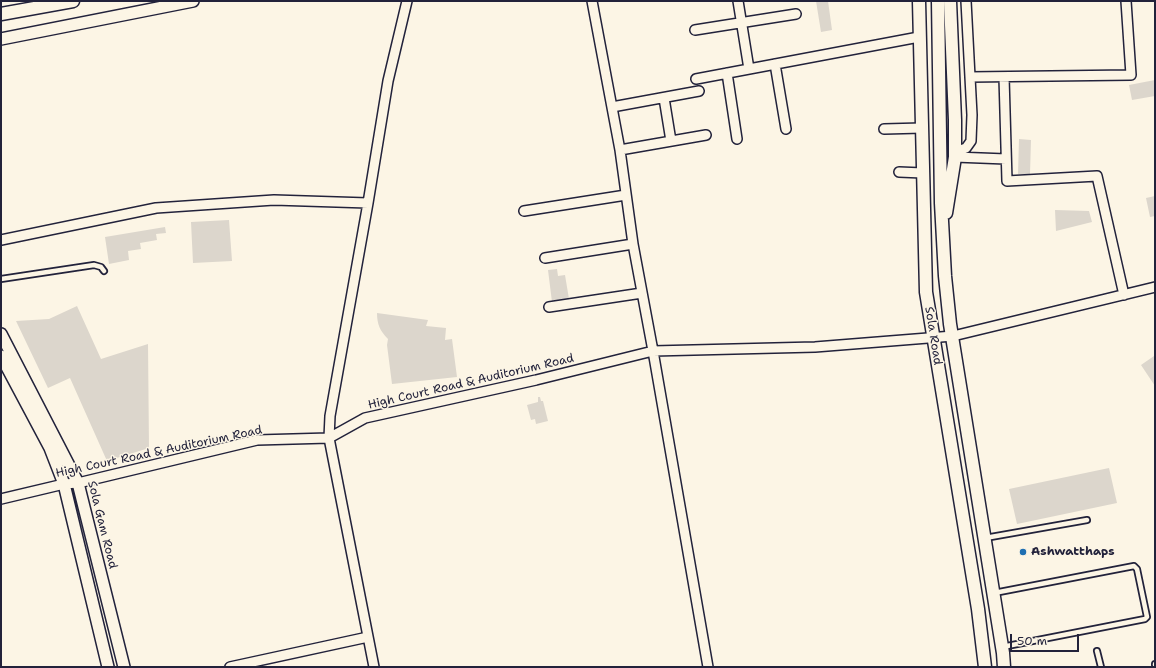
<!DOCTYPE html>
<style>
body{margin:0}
#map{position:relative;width:1156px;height:668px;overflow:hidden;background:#fcf5e5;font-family:"Shantell Sans",sans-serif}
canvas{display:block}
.frame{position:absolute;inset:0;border:2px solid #22223b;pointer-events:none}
.scale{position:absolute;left:1010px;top:634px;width:69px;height:18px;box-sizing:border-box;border:2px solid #22223b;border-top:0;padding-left:5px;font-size:12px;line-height:14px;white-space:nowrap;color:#22223b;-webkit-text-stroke:3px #fcf5e5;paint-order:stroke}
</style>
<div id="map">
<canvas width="1156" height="668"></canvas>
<div class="frame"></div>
<div class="scale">50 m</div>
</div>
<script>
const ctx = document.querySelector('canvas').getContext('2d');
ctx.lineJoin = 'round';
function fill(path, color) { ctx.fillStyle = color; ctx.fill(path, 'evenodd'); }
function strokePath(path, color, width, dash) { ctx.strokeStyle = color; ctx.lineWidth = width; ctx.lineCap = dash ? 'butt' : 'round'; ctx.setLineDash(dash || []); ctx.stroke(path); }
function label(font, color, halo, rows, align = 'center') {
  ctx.font = font + ' "Shantell Sans",sans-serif'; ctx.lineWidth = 3; ctx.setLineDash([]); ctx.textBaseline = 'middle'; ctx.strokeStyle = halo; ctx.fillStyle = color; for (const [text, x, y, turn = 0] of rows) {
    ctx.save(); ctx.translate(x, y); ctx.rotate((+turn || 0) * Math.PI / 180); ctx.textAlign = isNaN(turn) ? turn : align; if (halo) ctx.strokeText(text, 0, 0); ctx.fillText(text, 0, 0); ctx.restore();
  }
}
const green = new Path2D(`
 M816 1H828L832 30 821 32Z
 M1155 80V96L1132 100 1129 85Z
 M1019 139 1031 140 1030 174H1018Z
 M1155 196V216L1150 217 1146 198Z
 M1055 210 1089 211 1092 222 1056 231Z
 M229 220 232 261 193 263 191 222Z
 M165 227 166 233 156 234 157 240 140 243 141 249 128 251 129 260 109 264 105 237Z
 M557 269 558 276 565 275 569 299 552 302 548 270Z
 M77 306 101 359 148 344 149 448 107 461 70 378 48 388 16 321 49 319Z
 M377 313 428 320 426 326 446 328 445 340 452 339 457 377 392 384 387 345 388 339C380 331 377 324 377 313Z
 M1154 356 1155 357V386L1141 365Z
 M538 397H540L541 401H543L548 421 536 424 535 419 531 420 527 405 538 402Z
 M1109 468 1117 503 1017 524 1009 489Z`);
const service = new Path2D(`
 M1 279 94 265 101 267 104 271
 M985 538 1087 520
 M994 593 1134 566 1137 569 1147 617 1145 619 1002 647
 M1097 651 1101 667
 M1155 664V665`);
const minor = new Path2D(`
 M592 1 620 150 633 244 653 351 708 667
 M738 1 749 69
 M695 30 796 14
 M775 64 786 129
 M727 73 737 139
 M970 77 1131 75 1126 1
 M1004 77 1007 181 1097 176 1124 295
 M696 79 919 37
 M664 98 671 141
 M612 107 699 91
 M884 129 922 128
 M620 150 706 135
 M955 152 966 148 971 141 972 115 966 1
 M955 157 1006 159
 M899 172 923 173
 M524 211 626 195
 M1 240 156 208 274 200 368 203
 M545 258 633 244
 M549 307 642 293
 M1 499 64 484 78 483 257 440 329 438 365 418 536 380 653 351 815 347 953 336 1155 287
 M230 667 368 637
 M374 667 329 438 330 416 368 203 388 81 407 1`);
const tertiary = new Path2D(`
 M1 39 193 1
 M1 334 78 483 124 667
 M1 356 50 448 64 484 108 667`);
const secondary = new Path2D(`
 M919 1 926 292 978 609 985 667
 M938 1 941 203 945 276 950 324 1003 653 1004 667
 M1 14 73 1
 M946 213 955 157V120L950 1`);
const markers = [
 [1023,552,4,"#1f6fb2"]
];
const streetNames = [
 ["Sola Road",933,336,81],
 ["High Court Road & Auditorium Road",471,382,-13],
 ["High Court Road & Auditorium Road",159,452,-12],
 ["Sola Gam Road",102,525,76]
];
const poiNames = [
 ["Ashwatthaps",1031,552]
];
fill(green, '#dcd6cc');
strokePath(service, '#22223b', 8);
strokePath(minor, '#22223b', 12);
strokePath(tertiary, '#22223b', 14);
strokePath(secondary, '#22223b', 15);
strokePath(service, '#fcf5e5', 4.5);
strokePath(minor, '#fcf5e5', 9);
strokePath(tertiary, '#fcf5e5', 11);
strokePath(secondary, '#fcf5e5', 12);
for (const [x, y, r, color] of markers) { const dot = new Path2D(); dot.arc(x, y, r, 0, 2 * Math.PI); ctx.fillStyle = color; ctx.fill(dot); strokePath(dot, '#fcf5e5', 1.5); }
label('12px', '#22223b', '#fcf5e5', streetNames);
label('bold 12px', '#22223b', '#fcf5e5', poiNames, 'left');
</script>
